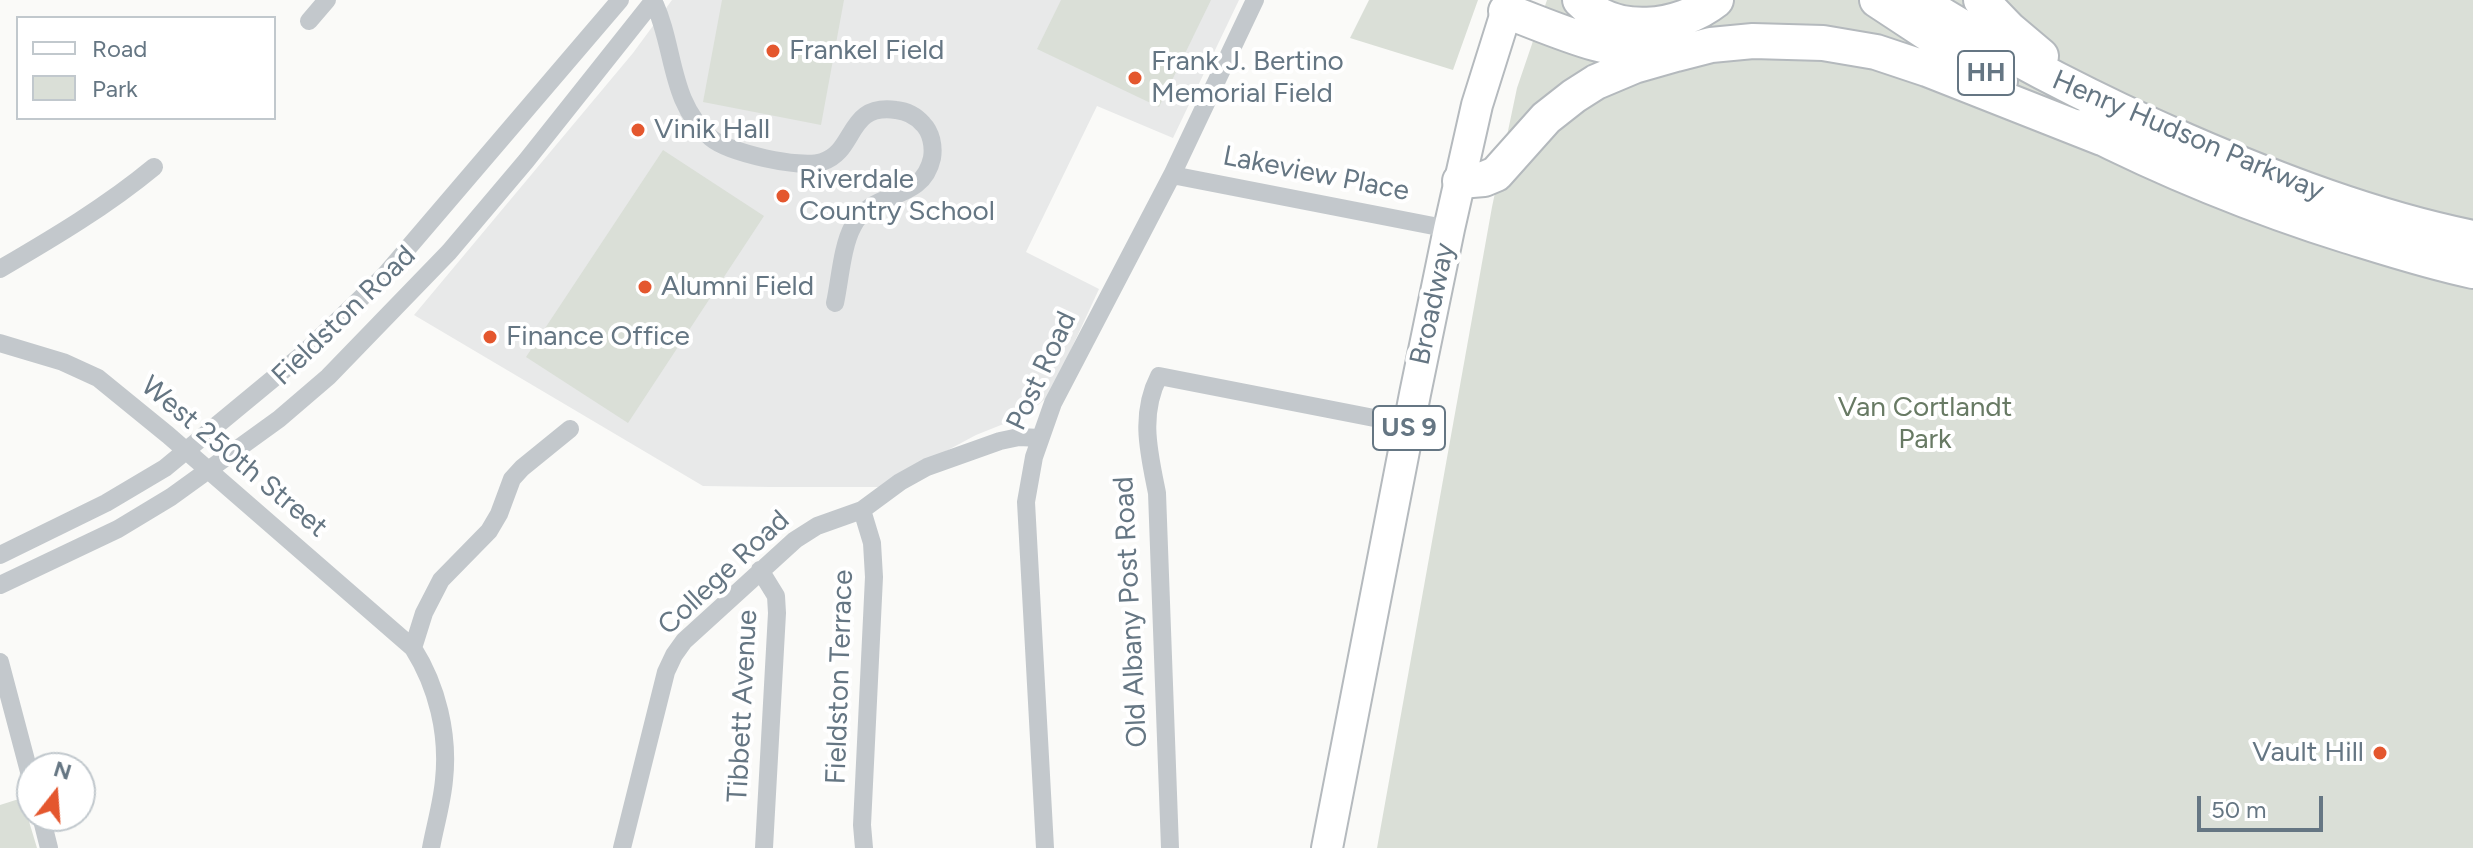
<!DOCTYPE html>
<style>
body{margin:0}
#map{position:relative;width:2473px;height:848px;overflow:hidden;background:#fafaf8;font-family:Figtree,sans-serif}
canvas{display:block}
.legend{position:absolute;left:16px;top:16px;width:260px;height:104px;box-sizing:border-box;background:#fff;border:2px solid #c1c8cd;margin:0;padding:10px 14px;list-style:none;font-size:24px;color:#657683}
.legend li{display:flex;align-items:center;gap:16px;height:40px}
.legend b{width:40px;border:2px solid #c1c8cd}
.north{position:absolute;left:16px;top:752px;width:80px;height:80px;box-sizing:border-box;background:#fff;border:2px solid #c1c8cd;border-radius:50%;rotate:17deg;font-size:22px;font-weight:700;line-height:32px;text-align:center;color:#657683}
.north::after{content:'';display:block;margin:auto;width:28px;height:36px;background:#e4572e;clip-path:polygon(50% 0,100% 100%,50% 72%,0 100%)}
.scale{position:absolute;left:2197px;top:796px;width:126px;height:36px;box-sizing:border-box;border:4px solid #657683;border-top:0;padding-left:10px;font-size:24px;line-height:28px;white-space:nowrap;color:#657683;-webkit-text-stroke:6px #fff;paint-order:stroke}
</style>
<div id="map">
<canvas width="2473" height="848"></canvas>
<ul class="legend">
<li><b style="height:10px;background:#fff"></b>Road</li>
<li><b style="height:22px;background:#dadfd7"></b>Park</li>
</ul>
<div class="north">N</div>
<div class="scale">50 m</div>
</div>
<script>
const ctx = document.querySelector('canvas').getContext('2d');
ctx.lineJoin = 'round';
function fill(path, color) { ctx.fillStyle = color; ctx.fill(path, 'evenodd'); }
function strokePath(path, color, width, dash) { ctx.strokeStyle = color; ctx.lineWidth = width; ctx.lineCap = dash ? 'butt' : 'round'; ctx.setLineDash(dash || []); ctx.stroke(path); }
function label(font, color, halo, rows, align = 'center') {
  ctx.font = font + ' Figtree,sans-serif'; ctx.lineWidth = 8; ctx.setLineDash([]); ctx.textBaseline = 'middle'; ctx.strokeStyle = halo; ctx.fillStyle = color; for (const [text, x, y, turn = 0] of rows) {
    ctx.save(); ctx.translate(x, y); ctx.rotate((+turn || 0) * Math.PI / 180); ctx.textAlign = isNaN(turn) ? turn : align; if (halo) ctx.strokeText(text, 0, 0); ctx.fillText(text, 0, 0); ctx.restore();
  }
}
const built = new Path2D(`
 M672 0H1239L1173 138 1097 106 1026 252 1099 289 1050 395 1026 415 976 435 879 487H770L703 486 414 315 633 53Z`);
const green = new Path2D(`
 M722 0H844L821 125 703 102Z
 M1061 0H1211L1159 107 1037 49Z
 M1369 0H1478L1453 70 1350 38Z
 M1547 0H2473V848H1377L1492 207 1517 88Z
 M663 150 764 216 628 423 526 357Z
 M22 798 37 848H0V805Z`);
const street = new Path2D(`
 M653 0C676 48 668 101 711 138 729 153 800 169 822 162 857 151 846 103 896 110 906 111 916 116 923 124 931 132 934 146 932 158 922 204 872 188 853 226 842 246 840 280 835 303
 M309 21 327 0
 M1172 175 1449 229
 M0 269C53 238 107 206 154 167
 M0 343 63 362 98 378 168 435 413 648
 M862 510 872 543 874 577 862 825 864 848
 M0 555 106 503 165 468 303 354 384 276 620 0
 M760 570 776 596 777 613 764 848
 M0 585 118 529 171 497 279 419 328 377 449 252 526 161 654 0
 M0 662 32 783
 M41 816 49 848
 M431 848C435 826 442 803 444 780 449 734 437 686 413 648L424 613 441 580 489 531 499 514 512 479 522 468 570 429
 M622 848 666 672 674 655 684 641 795 540 817 526 862 510 900 482 927 467 1000 441 1019 437 1040 438
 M1045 848 1026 502 1034 457 1053 403 1172 175 1255 0
 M1170 848 1157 493C1149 453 1139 415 1159 376L1410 425`);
const primary = new Path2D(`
 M1327 848 1415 394 1449 229 1477 105 1510 0`);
const highway = new Path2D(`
 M1580 0C1615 37 1679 29 1716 0
 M1877 0 2000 81
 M1918 0C2004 55 2093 100 2186 141 2278 181 2375 218 2473 238
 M1981 0 2009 29 2041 56
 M1506 11C1555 29 1606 54 1659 52
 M2081 127C2167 171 2256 207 2348 236 2390 249 2430 262 2473 271
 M1460 181 1484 179 1496 174 1546 118 1574 96 1596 82 1634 66 1676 54 1711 45 1753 41 1823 43 1876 52 1927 69 2102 138`);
const markers = [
 [773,51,8,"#e4572e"],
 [1135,78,8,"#e4572e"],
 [638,130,8,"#e4572e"],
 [783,196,8,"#e4572e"],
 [645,287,8,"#e4572e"],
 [490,337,8,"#e4572e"],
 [2380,753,8,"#e4572e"]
];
const shields = [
 [1986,73,56],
 [1409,428,72]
];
const shieldNames = [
 ["HH",1986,73],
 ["US 9",1409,428]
];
const poiNames = [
 ["Frankel Field",789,51],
 ["Frank J. Bertino",1151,62],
 ["Memorial Field",1151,94],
 ["Vinik Hall",654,130],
 ["Riverdale",799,180],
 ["Country School",799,212],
 ["Alumni Field",661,287],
 ["Finance Office",506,337],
 ["Vault Hill",2364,753,"right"]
];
const streetNames = [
 ["Henry Hudson Parkway",2188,136,23],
 ["Lakeview Place",1316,174,11],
 ["Broadway",1433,304,-78],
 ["Fieldston Road",344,316,-44],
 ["Post Road",1042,371,-65],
 ["West 250th Street",234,457,40],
 ["College Road",724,573,-43],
 ["Old Albany Post Road",1131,612,-93],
 ["Fieldston Terrace",840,677,-88],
 ["Tibbett Avenue",743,706,-87]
];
const parkNames = [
 ["Van Cortlandt",1925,408],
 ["Park",1925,440]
];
fill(built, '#e8e9e9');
fill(green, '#dadfd7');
strokePath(primary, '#b5babe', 34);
strokePath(highway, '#b4b9bd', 38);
strokePath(street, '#c3c8cc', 18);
strokePath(primary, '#fff', 30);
strokePath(highway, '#fff', 34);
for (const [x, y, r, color] of markers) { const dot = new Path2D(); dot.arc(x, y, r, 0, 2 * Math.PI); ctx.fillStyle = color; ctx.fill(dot); strokePath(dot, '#fff', 3); }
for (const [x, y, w] of shields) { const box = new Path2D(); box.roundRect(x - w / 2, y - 22, w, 44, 6); ctx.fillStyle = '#fff'; ctx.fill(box); strokePath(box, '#657683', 2); }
label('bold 26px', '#657683', null, shieldNames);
label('28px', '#657683', '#fff', poiNames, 'left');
label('28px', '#657683', '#fff', streetNames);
label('28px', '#687a64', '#fff', parkNames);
</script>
